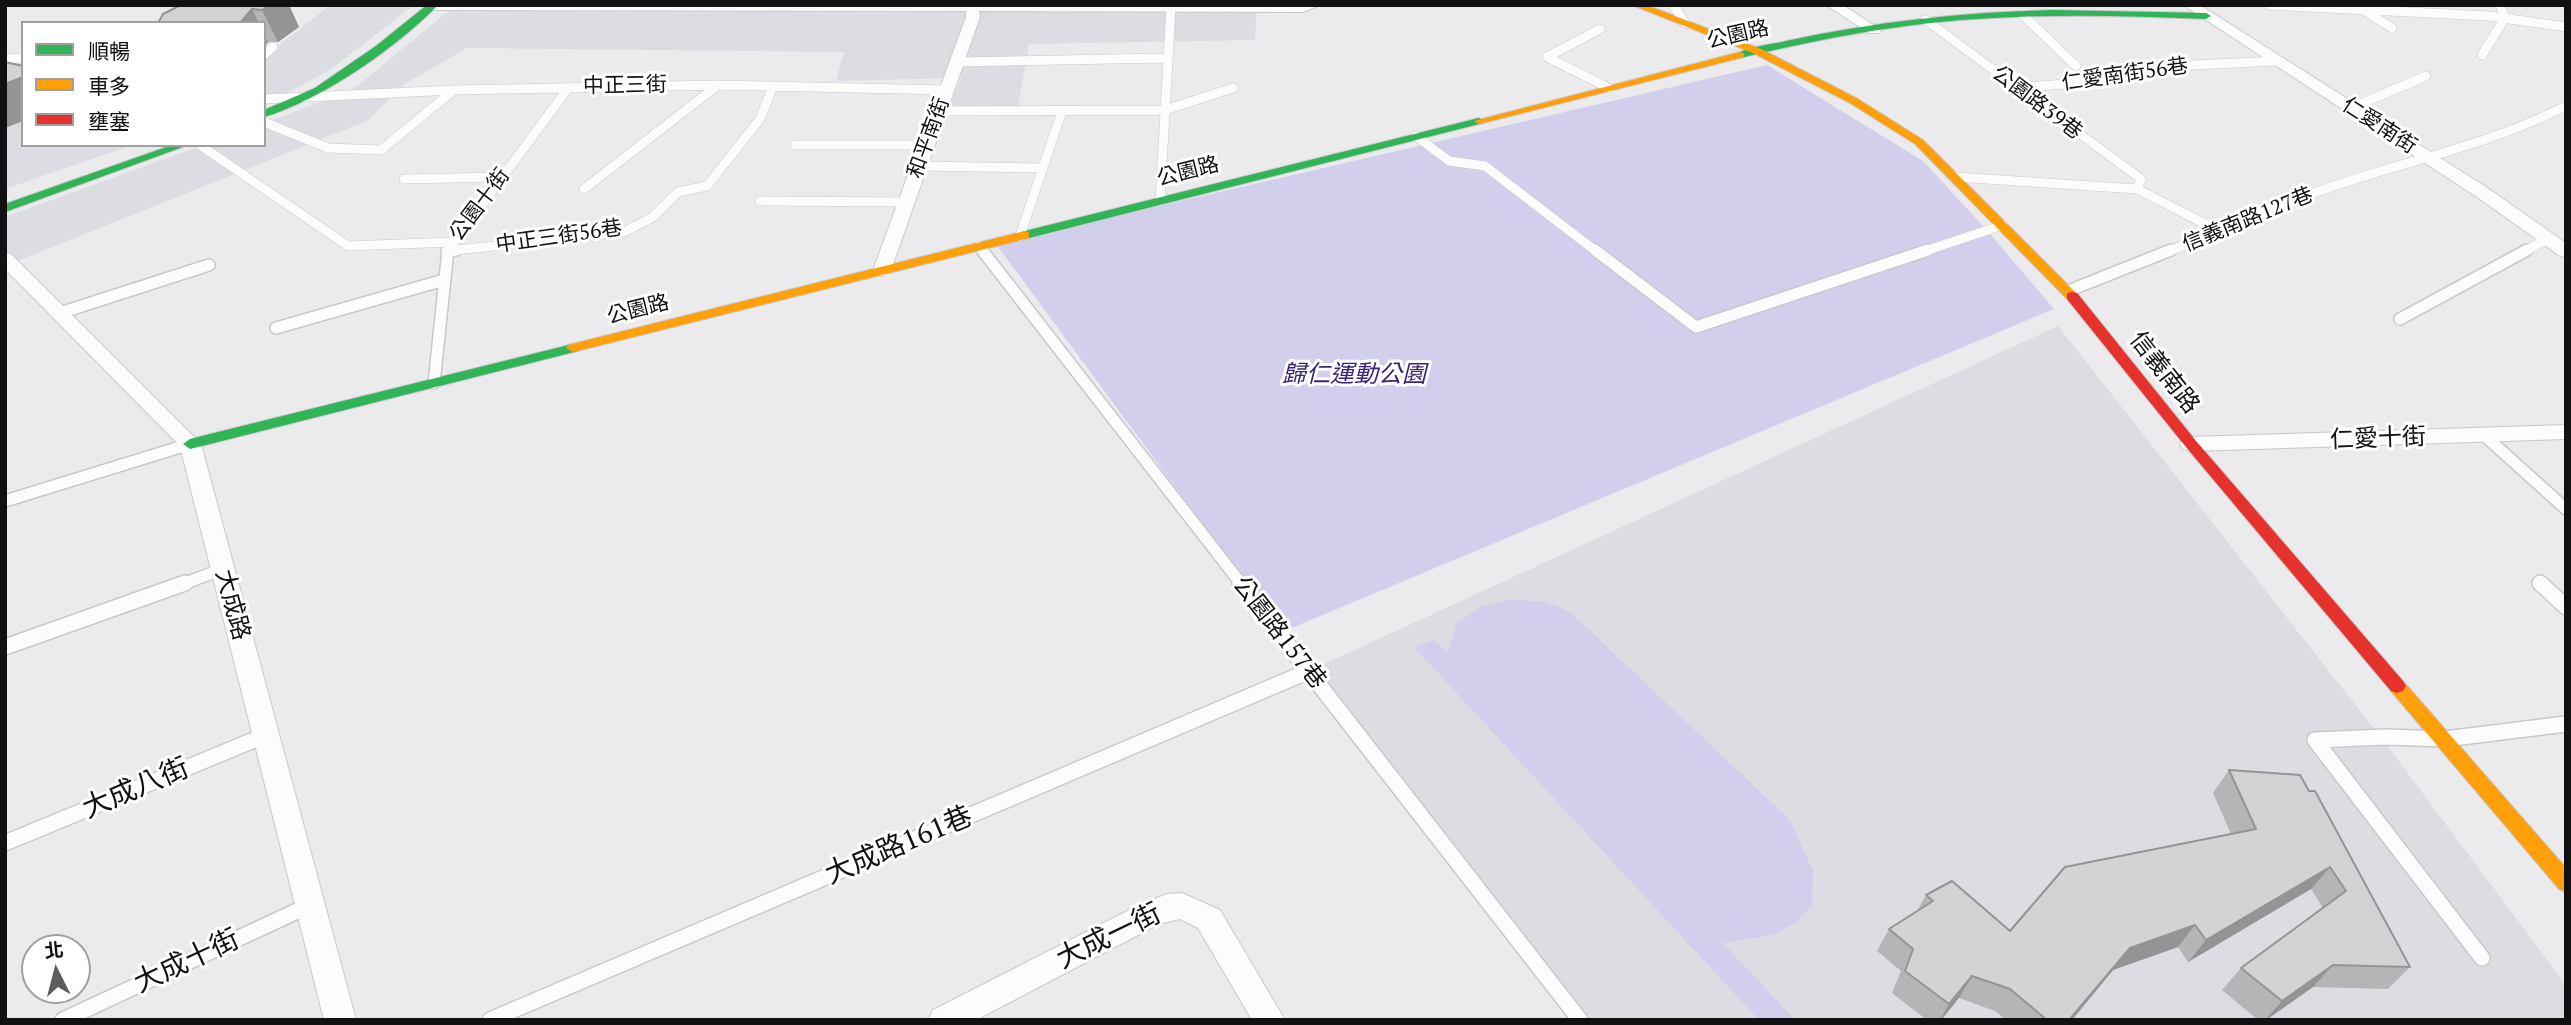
<!DOCTYPE html>
<meta charset="utf-8">
<style>
body{margin:0}
#map{position:relative;width:2571px;height:1025px;overflow:hidden;background:#ebebee;font-family:"PT Serif","Noto Sans TC",serif}
canvas{display:block}
.frame{position:absolute;inset:0;border:7px solid #111113;pointer-events:none}
.legend{position:absolute;left:21px;top:21px;width:245px;height:126px;box-sizing:border-box;background:#fff;border:2px solid #a0a0a1;margin:0;padding:9px 12px;list-style:none;font-size:21px;color:#111113}
.legend li{display:flex;align-items:center;gap:14px;height:35px}
.legend b{width:35px;border:2px solid #a0a0a1}
.north{position:absolute;left:21px;top:934px;width:70px;height:70px;box-sizing:border-box;background:#fff;border:2px solid #a0a0a1;border-radius:50%;rotate:354deg;font-size:19px;font-weight:700;line-height:28px;text-align:center;color:#111113}
.north::after{content:'';display:block;margin:auto;width:24px;height:32px;background:#5d5d60;clip-path:polygon(50% 0,100% 100%,50% 72%,0 100%)}
</style>
<div id="map">
<canvas width="2571" height="1025"></canvas>
<div class="frame"></div>
<ul class="legend">
<li><b style="height:9px;background:#30b455"></b>順暢</li>
<li><b style="height:9px;background:#ff9f0a"></b>車多</li>
<li><b style="height:9px;background:#e5322d"></b>壅塞</li>
</ul>
<div class="north">北</div>
</div>
<script>
const ctx = document.querySelector('canvas').getContext('2d');
ctx.lineJoin = 'round';
function fill(path, color) { ctx.fillStyle = color; ctx.fill(path, 'evenodd'); }
function strokePath(path, color, width, dash) { ctx.strokeStyle = color; ctx.lineWidth = width; ctx.lineCap = dash ? 'butt' : 'round'; ctx.setLineDash(dash || []); ctx.stroke(path); }
function label(font, color, halo, rows, align = 'center') {
  ctx.font = font + ' "PT Serif","Noto Sans TC",serif'; ctx.lineWidth = 6; ctx.setLineDash([]); ctx.textBaseline = 'middle'; ctx.strokeStyle = halo; ctx.fillStyle = color; for (const [text, x, y, turn = 0] of rows) {
    ctx.save(); ctx.translate(x, y); ctx.rotate((+turn || 0) * Math.PI / 180); ctx.textAlign = isNaN(turn) ? turn : align; if (halo) ctx.strokeText(text, 0, 0); ctx.fillText(text, 0, 0); ctx.restore();
  }
}
const built = new Path2D(`
 M330 5H414L331 69 264 106V57Z
 M463 5H1257L1255 40 1029 44 1018 106 949 109 961 78 836 81 844 52 467 48 403 85 369 120 5 266V217L203 145H264V123L351 91 445 14Z
 M5 78H23V145H133L5 189Z
 M2058 326 2383 740 2566 985V1020H1580L1309 671Z`);
const green = new Path2D(`
 M1767 65 1923 161 1985 228 2054 309 1282 632 996 244Z
 M1510 599 1545 602 1569 611 1790 820 1813 871 1812 905 1797 922 1773 935 1723 943 1795 1020H1759L1414 647 1433 640 1448 652 1457 623 1481 607Z`);
const laneFar2 = new Path2D(`
 M1673 5 1686 24
 M2269 5 2489 16 2566 27
 M2365 11 2392 28
 M2023 15 2076 66
 M1926 20 2141 179 2137 189
 M1600 29 1547 57 1609 88
 M264 55 273 47
 M2482 55 2505 18 2500 5
 M5 59 23 58
 M957 62 1164 58
 M2016 88 2124 79 2150 67 2277 61
 M264 99 454 90 719 85 947 90
 M2351 108 2426 76
 M939 111 1165 110 1233 88
 M264 122 328 148 381 150 454 90
 M1416 136 1449 161 1485 166 1597 252
 M200 145 348 246 452 242
 M795 145H927
 M919 166 1042 168
 M1956 177 2137 189 2219 231
 M404 179 501 177
 M584 189 718 85
 M760 201 907 202
 M1160 201 1171 7
 M1020 236 1062 111
 M979 246 983 252
 M447 251 624 232 653 217 678 192 707 186 760 119 773 86
 M447 252 569 87
 M1922 252 2003 225
 M2167 252C2219 231 2272 207 2325 189 2406 161 2489 145 2566 106
 M2524 252 2547 239`);
const laneFar1 = new Path2D(`
 M982 250 1242 585
 M1595 250 1696 327 1928 250
 M447 251 456 250
 M2068 291 2171 250
 M60 313 209 265
 M2400 319 2527 250
 M276 328 444 280
 M434 383 448 250
 M2485 436 2566 509
 M5 501 190 444
 M180 585 223 569`);
const lane = new Path2D(`
 M1240 583 1580 1020
 M2540 583 2566 607
 M5 647 185 583
 M5 843 266 735
 M2482 958 2315 740 2385 737 2445 739 2566 724
 M63 1020 310 905
 M490 1020 1309 671`);
const street = new Path2D(`
 M1320 5 1303 12 979 11 980 17 891 270 882 276 873 270 966 17V11L432 10 425 6Z
 M1826 5H1843L1881 30 1879 33H1869Z
 M2183 5H2200L2489 189 2566 243V257L2560 256 2477 197Z
 M5 253 11 254 201 444 356 1020H324L180 446 5 269Z
 M2566 425V439L2191 451 2183 449 2180 444 2183 439 2191 437Z
 M1182 893 1220 910 1285 1020H1252L1198 928 1180 919 1159 924 976 1020H928L933 1010 1137 906 1167 894Z`);
const fast = new Path2D(`
 M427 5H438C396 48 321 100 264 117V110L315 88 376 46Z
 M2052 10 2206 13 2211 16 2206 19C2135 16 2064 14 1993 18 1907 22 1823 38 1740 58L1735 55C1748 46 1771 45 1786 41 1874 22 1963 12 2052 10Z
 M1479 118 1484 121 1483 123 1025 239 1019 235 1021 232Z
 M172 145H188L5 212V204Z
 M573 344 580 348 578 351 190 449 183 444 190 439Z`);
const slow = new Path2D(`
 M1632 5H1646L1761 49 1858 99 1923 140 2079 296 2072 300 2067 299 1915 144 1850 103 1753 53Z
 M1740 52 1744 53V57L1479 124 1474 121Z
 M1025 231 1029 232V238L573 352 566 348 568 345Z
 M2397 679 2403 681 2566 868V892L2559 889 2391 691 2388 686 2391 681Z`);
const jam = new Path2D(`
 M2072 292 2077 293 2196 441 2403 681 2406 686 2403 691 2397 693 2391 691 2186 447 2067 299V293Z`);
const wall = new Path2D(`
 M181 5H289L299 27 278 42H268L264 47V23H158Z
 M2229 770 2300 775 2410 967 2388 989 2313 987 2266 1020H2258L2222 990 2241 968 2323 908 2311 889 2188 962 2178 947 2113 970 2072 1020H2006L1995 1011 1959 998 1941 1020H1927L1892 993 1901 971 1877 951 1889 929 1917 911 1926 895 2010 931 2231 834 2213 793Z`);
const shadedWall = new Path2D(`
 M269 5H289L299 27 278 42 262 10Z
 M252 9 259 23H240Z
 M264 34 268 42 264 47Z
 M23 77V121L5 128V84Z
 M2330 867 2311 889 2188 962 2206 940Z
 M2195 925 2178 947 2113 970 2072 1020H2069L2130 948Z
 M2333 965 2313 987 2266 1020H2265L2282 1001Z
 M1972 976 1959 998 1941 1020H1940L1949 1004Z`);
const building = new Path2D(`
 M181 5H269L262 10 252 9 240 23H158L163 14Z
 M5 62 23 66V77L5 84Z
 M2229 770 2300 775 2309 791H2315L2410 967 2333 965 2282 1001 2241 968 2346 891 2330 867 2206 940 2195 925 2130 948 2069 1020H2047L2010 989 1972 976 1949 1004 1905 971 1913 949 1889 929 1933 901 1926 895 1952 881 2010 931 2065 867 2256 829Z`);
const farStreetnames = [
 ["公園路",1738,35,-13],
 ["仁愛南街56巷",2125,75,-8],
 ["中正三街",625,86,-1],
 ["公園路39巷",2037,103,37],
 ["仁愛南街",2379,126,33],
 ["和平南街",929,138,-70],
 ["公園路",1188,172,-14],
 ["公園十街",480,205,-53],
 ["信義南路127巷",2248,220,-22],
 ["中正三街56巷",559,237,-8],
 ["公園路",638,310,-14]
];
const streetNames = [
 ["信義南路",2164,373,52],
 ["仁愛十街",2378,439,-2],
 ["大成路",232,605,75],
 ["公園路157巷",1279,633,52]
];
const parkNames = [
 ["歸仁運動公園",1354,375]
];
const nearStreetnames = [
 ["大成八街",136,789,-23],
 ["大成路161巷",899,846,-23],
 ["大成一街",1109,937,-26],
 ["大成十街",187,962,-25]
];
fill(built, '#dcdce3');
fill(green, '#d2cfed');
strokePath(laneFar2, '#c9c9cc', 10);
strokePath(laneFar1, '#c9c9cc', 14);
strokePath(lane, '#c9c9cc', 18);
strokePath(street, '#c9c9cc', 2);
strokePath(fast, '#c9c9cc', 2);
strokePath(slow, '#c9c9cc', 2);
strokePath(jam, '#c9c9cc', 2);
strokePath(laneFar2, '#fcfcfc', 9);
strokePath(laneFar1, '#fcfcfc', 11);
strokePath(lane, '#fcfcfc', 15);
fill(street, '#fcfcfc');
fill(fast, '#30b455');
fill(slow, '#ff9f0a');
fill(jam, '#e5322d');
fill(wall, '#b5b5b7');
fill(shadedWall, '#949495');
fill(building, '#d3d3d5');
strokePath(building, '#949495', 2);
label('21px', '#111113', '#fff', farStreetnames);
label('24px', '#111113', '#fff', streetNames);
label('italic 24px', '#3b237b', '#fff', parkNames);
label('28px', '#111113', '#fff', nearStreetnames);
</script>
